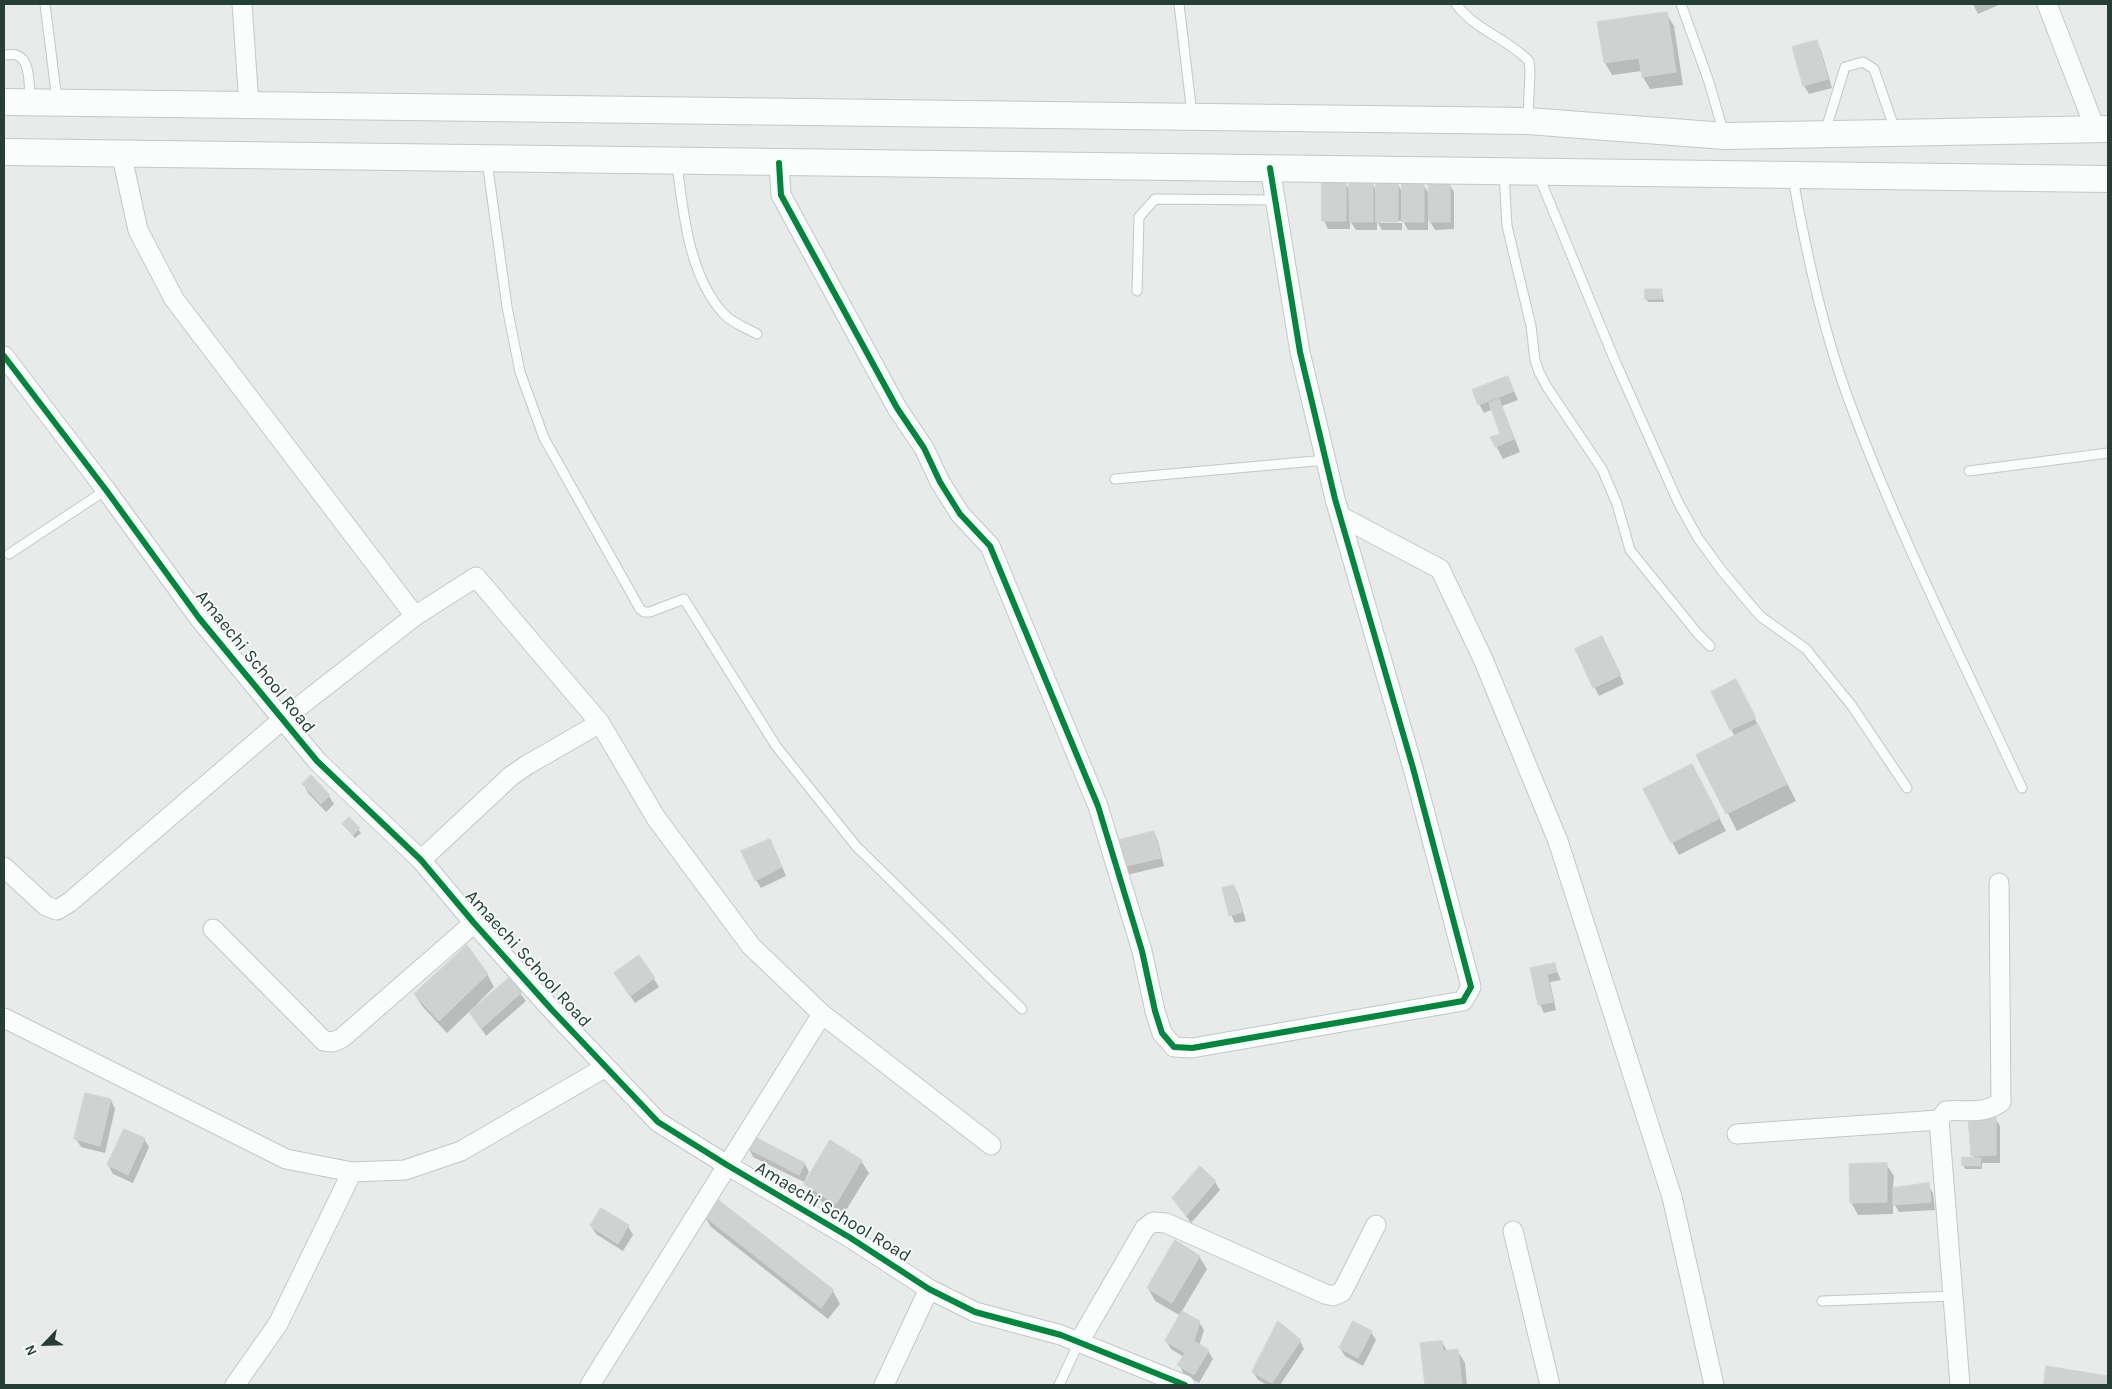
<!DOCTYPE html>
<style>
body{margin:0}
#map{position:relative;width:2112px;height:1389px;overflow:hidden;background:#e7ebe9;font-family:Karla,sans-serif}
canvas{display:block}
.frame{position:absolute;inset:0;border:5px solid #253f36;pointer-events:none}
.north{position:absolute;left:20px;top:1319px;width:50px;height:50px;-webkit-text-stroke:4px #f6faf8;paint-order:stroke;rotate:246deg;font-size:14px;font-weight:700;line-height:20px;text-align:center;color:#253f36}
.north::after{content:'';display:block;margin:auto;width:18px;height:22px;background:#253f36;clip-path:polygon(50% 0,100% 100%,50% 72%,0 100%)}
</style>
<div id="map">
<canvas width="2112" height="1389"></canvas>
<div class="frame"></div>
<div class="north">N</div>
</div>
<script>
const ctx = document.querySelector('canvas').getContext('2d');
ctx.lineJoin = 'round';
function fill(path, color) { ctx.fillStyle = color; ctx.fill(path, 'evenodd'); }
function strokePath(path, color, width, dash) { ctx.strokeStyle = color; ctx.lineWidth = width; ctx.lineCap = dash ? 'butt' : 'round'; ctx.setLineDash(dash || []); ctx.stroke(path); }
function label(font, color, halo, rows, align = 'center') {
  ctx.font = font + ' Karla,sans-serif'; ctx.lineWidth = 4; ctx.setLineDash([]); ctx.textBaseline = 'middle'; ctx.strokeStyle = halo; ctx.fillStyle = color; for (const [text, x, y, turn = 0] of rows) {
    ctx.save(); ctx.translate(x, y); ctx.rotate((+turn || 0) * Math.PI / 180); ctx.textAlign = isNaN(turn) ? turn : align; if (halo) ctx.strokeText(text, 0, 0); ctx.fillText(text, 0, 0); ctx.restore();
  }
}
const shadow = new Path2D(`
 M1973 4H2001L1978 14Z
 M1666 13 1674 26 1683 85 1650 89 1643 77 1642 71 1612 75 1605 63Z
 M1816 42 1821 50 1832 88 1809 94 1804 86Z
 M1345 183 1351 192 1372 183 1377 192 1397 183 1403 193 1423 184 1430 196 1449 184 1454 192V229L1435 230 1428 218V230H1408L1402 219V221H1380V223H1402V230H1382L1377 221V230H1356L1350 221V229H1328L1324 221Z
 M1661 290 1664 302H1648L1646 299Z
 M1508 378 1518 400 1502 406 1520 452 1503 459 1496 446 1501 435 1493 409 1484 413 1479 404Z
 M1606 646 1624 684 1599 696 1576 650Z
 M1740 689 1796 801 1737 831 1698 756 1735 737 1712 692Z
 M311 777 329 796 334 804 326 812 308 793 303 784Z
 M1699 778 1726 831 1679 855 1672 842Z
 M349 819 361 833 355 838 346 828Z
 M1154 832 1158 841 1164 866 1127 875 1123 867Z
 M774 848 786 876 761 888 756 880Z
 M1234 886 1238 894 1246 921 1235 923 1231 915Z
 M1554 964 1561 980 1550 982 1556 1010 1544 1013 1540 1005 1532 969Z
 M615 973 654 979 659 987 635 1003Z
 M487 974 494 987 476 1005 478 1006 509 980 526 1001 486 1036 470 1011 447 1033 423 1007 415 995Z
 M111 1100 115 1109 105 1153 81 1147 76 1139Z
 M1995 1118 2000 1126V1163H1982V1169H1965L1963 1165 1975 1159 1973 1155Z
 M144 1139 149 1147 133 1183 113 1174 108 1165Z
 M749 1148 805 1164 809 1172 804 1182 753 1157Z
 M861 1161 869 1173 843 1215 813 1196 806 1184Z
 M1886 1164 1894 1176 1893 1189 1928 1185 1933 1193 1935 1210 1899 1212 1893 1202V1214L1858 1215 1851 1202Z
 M1215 1182 1220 1190 1191 1223 1173 1198Z
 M601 1209 628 1226 633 1235 623 1251 596 1234 591 1226Z
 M704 1215 833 1291 840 1304 828 1319 711 1227Z
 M1199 1256 1207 1269 1182 1311 1199 1322 1204 1330 1199 1346 1208 1351 1213 1359 1199 1383 1184 1374 1179 1365 1184 1357 1171 1349 1166 1341 1181 1316 1155 1301 1148 1288Z
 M1371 1332 1376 1340 1363 1366 1345 1356 1340 1348Z
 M1300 1341 1304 1349 1280 1385H1267L1258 1380 1253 1372Z
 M1442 1342 1447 1351 1457 1350 1465 1363 1467 1385H1426L1422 1344Z
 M2047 1368 2108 1378V1385H2045Z`);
const building = new Path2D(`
 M1667 12 1676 72 1642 77 1639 58 1604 63 1597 22Z
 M1817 40 1828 79 1803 86 1792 47Z
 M1349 181 1373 182V222H1350Z
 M1376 181 1398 182V222H1376Z
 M1322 182H1346V221H1322Z
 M1450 182V222H1429L1428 183Z
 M1402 183H1424V222H1402Z
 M1645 289H1662V299H1645Z
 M1508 376 1514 391 1478 405 1472 390Z
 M1499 399 1514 439 1495 447 1490 437 1500 434 1489 403Z
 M1602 636 1621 675 1593 688 1575 649Z
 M1736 679 1756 718 1730 730 1711 692Z
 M1758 724 1787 784 1726 814 1696 755Z
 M1692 764 1720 818 1671 843 1643 789Z
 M311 775 330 795 321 804 302 784Z
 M349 817 360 828 353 835 342 824Z
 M1154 831 1161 858 1121 867 1115 841Z
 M770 839 782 867 755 881 741 851Z
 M1234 885 1242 912 1229 916 1222 888Z
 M467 945 488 974 439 1021 414 994Z
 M639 955 655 978 630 996 614 973Z
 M1555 963 1557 972 1547 974 1553 1002 1538 1005 1530 968Z
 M509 978 522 992 481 1029 469 1012Z
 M85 1093 111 1099 100 1146 74 1139Z
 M1996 1117V1155L1971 1156 1968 1118Z
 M124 1129 145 1138 128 1175 107 1165Z
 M753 1136 805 1163 799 1175 747 1148Z
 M830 1140 862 1160 836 1204 804 1184Z
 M1962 1157 1981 1158 1980 1166 1962 1165Z
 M1887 1163V1202L1850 1203 1849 1164Z
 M1200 1166 1216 1181 1186 1216 1172 1198Z
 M1929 1183 1931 1202 1893 1205V1188Z
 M716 1198 834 1290 821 1308 703 1215Z
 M601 1208 629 1225 618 1244 590 1226Z
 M1175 1240 1200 1256 1172 1303 1147 1288Z
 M1182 1311 1200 1321 1194 1341 1209 1350 1194 1375 1177 1365 1185 1353 1165 1341Z
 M1278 1321 1301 1340 1272 1383 1252 1372Z
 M1353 1321 1372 1331 1358 1358 1339 1348Z
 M1442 1341 1443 1351 1458 1349 1462 1385H1425L1420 1343Z
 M2046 1366 2108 1376V1385H2044Z`);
const lane = new Path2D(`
 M45 4 57 100
 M1179 4 1192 114
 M1456 4C1476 31 1507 38 1529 61L1530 72 1528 118
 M1681 4 1709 82 1724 134
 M4 55C7 55 13 54 16 55 31 59 29 87 30 100
 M1825 132 1845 67 1863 62 1874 69 1895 130
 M487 161 507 307 520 372 544 438 640 609 644 612H650L684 599 776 746 856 846 1022 1009
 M677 164C683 212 689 278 725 315 732 323 747 328 757 334
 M1504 174 1507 226 1531 326 1535 360 1539 372 1547 387 1602 469 1617 504 1630 550 1698 634 1710 646
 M1538 174 1615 361 1678 502 1698 538 1722 571 1760 616 1806 649 1852 706 1907 788
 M1793 178C1806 253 1822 327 1848 398 1897 531 1962 659 2022 788
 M1137 291 1139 217 1155 199 1275 200
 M1969 471 2108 453
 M1115 479 1326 460
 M9 554 106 490
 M1822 1301 1953 1296
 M1059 1385 1079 1342`);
const street = new Path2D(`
 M242 4 249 105
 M2047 4 2095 128
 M121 152 138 230 174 299 415 616
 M779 163 781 195 897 408 924 448 940 482 960 514 990 546 1098 806 1142 951 1155 1011 1162 1033 1174 1047 1192 1048 1463 1001 1471 987 1413 768 1335 499 1300 352 1270 168
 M4 356 106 490 199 618 317 761 421 860 474 923 552 1010 658 1122 727 1165 849 1237 929 1289 975 1312 1061 1335 1185 1385
 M1340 516 1440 569 1483 659 1558 841 1672 1197 1714 1385
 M421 860 511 776 527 765 600 723
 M4 867 46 906 57 910 70 902 282 720 415 616 476 577 600 723 656 818 751 946 822 1014 991 1145
 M213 929 324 1041 333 1042 342 1038 474 923
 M4 1018 286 1159 352 1172 405 1170 461 1151 606 1067
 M1737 1134 1939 1120
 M1513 1231 1550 1385
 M1079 1342 1145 1228 1153 1222 1166 1223 1325 1294 1333 1296 1342 1292 1376 1225
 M235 1385 278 1324 352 1172
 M590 1385 822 1014
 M884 1385 929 1289
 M1960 1385 1939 1120 1946 1111C1967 1109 1983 1115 2001 1102L1999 883`);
const secondary = new Path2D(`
 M4 102 1528 121 1725 136 2108 129
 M4 152 2108 179`);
const cycleway = new Path2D(`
 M779 163 781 195 897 408 924 448 940 482 960 514 990 546 1098 806 1142 951 1155 1011 1162 1033 1174 1047 1192 1048 1463 1001 1471 987 1413 768 1335 499 1300 352 1270 168
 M4 356 106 490 199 618 317 761 421 860 474 923 552 1010 658 1122 727 1165 849 1237 929 1289 975 1312 1061 1335 1185 1385`);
const streetNames = [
 ["Amaechi School Road",255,662,51],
 ["Amaechi School Road",528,959,48],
 ["Amaechi School Road",833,1212,31]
];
fill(shadow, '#0003');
fill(building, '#ced2d0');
strokePath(building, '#d0d4d2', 1);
strokePath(lane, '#c4c8c6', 11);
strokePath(street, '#c4c8c6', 21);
strokePath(secondary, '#c3c9c6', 28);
strokePath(lane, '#fbfcfc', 9);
strokePath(street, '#fbfcfc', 19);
strokePath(secondary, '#fbfcfc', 26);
strokePath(cycleway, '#00873e', 6);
label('18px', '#253f36', '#f6faf8', streetNames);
</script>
